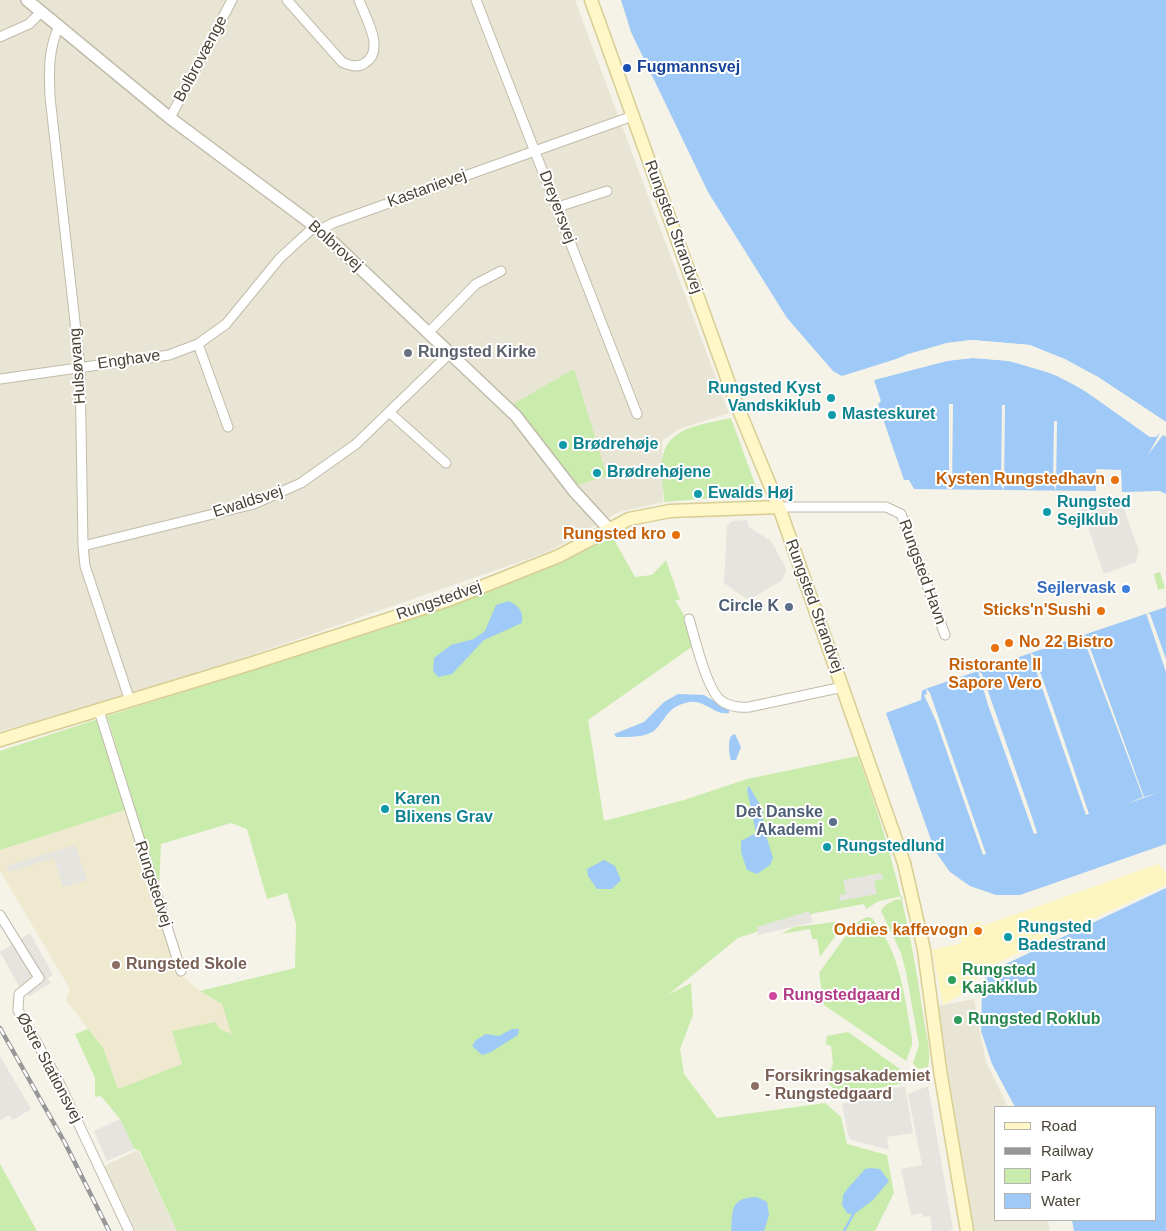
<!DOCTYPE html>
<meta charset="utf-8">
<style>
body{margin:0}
#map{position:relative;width:1166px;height:1231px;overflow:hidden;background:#f5f2e7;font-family:Arial,sans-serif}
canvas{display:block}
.legend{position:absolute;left:994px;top:1106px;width:162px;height:115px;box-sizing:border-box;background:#fff;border:1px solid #b6b4ae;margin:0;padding:6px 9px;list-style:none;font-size:15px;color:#484335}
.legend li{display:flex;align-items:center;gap:10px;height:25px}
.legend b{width:25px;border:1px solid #b6b4ae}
</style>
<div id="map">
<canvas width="1166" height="1231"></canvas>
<ul class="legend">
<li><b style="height:6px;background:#fff7c7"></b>Road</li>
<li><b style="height:6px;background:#979797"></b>Railway</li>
<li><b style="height:14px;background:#c9ecac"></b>Park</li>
<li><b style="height:14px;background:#9fc9f6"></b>Water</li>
</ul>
</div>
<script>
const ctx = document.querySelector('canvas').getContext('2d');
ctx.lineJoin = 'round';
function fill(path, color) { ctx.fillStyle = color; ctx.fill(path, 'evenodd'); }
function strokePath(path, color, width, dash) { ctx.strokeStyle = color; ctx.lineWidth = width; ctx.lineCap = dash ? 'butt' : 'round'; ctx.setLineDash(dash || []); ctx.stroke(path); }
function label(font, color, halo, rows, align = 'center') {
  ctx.font = font + ' Arial,sans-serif'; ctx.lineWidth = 4; ctx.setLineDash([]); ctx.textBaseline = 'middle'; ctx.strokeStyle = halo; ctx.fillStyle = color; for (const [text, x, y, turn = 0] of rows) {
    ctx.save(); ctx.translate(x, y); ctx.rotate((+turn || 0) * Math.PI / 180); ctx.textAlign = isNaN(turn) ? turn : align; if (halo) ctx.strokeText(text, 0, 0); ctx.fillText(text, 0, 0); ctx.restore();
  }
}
const residential = new Path2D(`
 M0 0H575L729 413 679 429 662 441 663 502 619 512 548 552 134 696 0 731Z
 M974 999 986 1062 1008 1107H995V1220H1048L1050 1231H972L938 1006Z
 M138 1150 177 1231H132L102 1167Z`);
const education = new Path2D(`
 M125 810 181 975 200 991 222 1004 251 1093 133 1132 103 1049 66 1000 70 989 0 871V850Z`);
const green = new Path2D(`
 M574 369 607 476 578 485 513 404Z
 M731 418 756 487 752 495 664 502C664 488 659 469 663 455 670 426 706 424 731 418Z
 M612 536 635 577 652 575 666 560 680 600H675L684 615 693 646 588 720 604 821 684 800 747 779 858 756C890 844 910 921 923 1014 925 1030 932 1052 928 1067L917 1069 913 1063 919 1045 906 972 901 953 881 911C884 904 897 897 903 900L902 896 879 901 866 909 864 904 815 913 738 938 668 995 691 983 693 1015 680 1049 684 1074 717 1118 825 1103 841 1117 847 1144 887 1155 894 1193 875 1231H177L139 1150 134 1149 120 1119 101 1096 95 1097V1078L75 1034 88 1029 103 1048 118 1089 182 1064 172 1031 215 1022 220 1029 231 1034 238 1055 222 1004 200 991 295 968 296 924 287 893 267 899 247 829 231 823 161 844 159 889 107 716 389 627 491 590Z
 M1160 572 1165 588 1158 590 1154 574Z
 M98 719 125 810 0 850V751Z
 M867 917 872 918C901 953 904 995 912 1038V1045L906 1061 824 1005 819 973 855 923Z
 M843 921 844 924 820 957 817 939H812L810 929 781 934 794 927Z
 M848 1032 900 1069 903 1083 834 1098 832 1087 819 1074 830 1071 833 1064 831 1046 826 1044 827 1036Z
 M0 1164 37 1231H0Z`);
const sand = new Path2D(`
 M1158 864 1166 872V885L980 971 973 988 943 1005 932 950 962 943 960 931 964 927 980 921 982 926Z`);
const parking = new Path2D(`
 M1123 506 1139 551 1136 562 1104 574 1081 507Z
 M747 520 749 527 771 541 787 570 781 581 752 598H745L724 583 727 526 732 521Z
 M75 845 87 880 63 887 54 858 9 872 6 866Z
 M881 873 883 879 874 881 877 894 840 901 839 895 846 894 843 880Z
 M809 911 813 922 758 935 757 927Z
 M30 933 53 975 48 978 51 983 29 996 19 986 0 952Z
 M0 1056 31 1109 13 1120 9 1115 0 1120Z
 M905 1086 913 1133 887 1137 889 1150 849 1139 842 1104 851 1102 847 1099Z
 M928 1086 953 1229 949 1231H932L930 1216 923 1217 922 1213 911 1215 901 1169 922 1165 908 1094Z
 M120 1119 134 1149 107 1161 94 1131Z`);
const water = new Path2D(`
 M621 0H1166V422L1098 377 1030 345 972 340 947 343 842 376 833 371 787 318 708 192 631 32Z
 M973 358C984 359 996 359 1008 361 1062 369 1107 405 1150 437H1153L1162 430 1166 433V494L1160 491 1122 492 1121 470 1096 469V491L914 489 909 480H904L878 404 881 401 874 380 938 362Z
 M509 601C520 607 523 611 522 623L484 640 452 674 438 677 433 671 434 658 451 645 474 639 485 631 496 605Z
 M1166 607V844L1020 895H996L970 886 950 872 935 851 886 713 921 700 922 691 925 689Z
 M678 694 704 695 729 710V713C716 716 704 699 689 702 668 707 669 714 657 728 648 738 628 737 616 737L614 734 644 722 664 702Z
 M735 734 741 747 736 760H731L730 757C729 750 728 742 731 736Z
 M749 786 763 810V826L773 858 770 865 757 874 747 870 741 852V841L756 833 747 789Z
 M604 860 615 866 621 880 612 889H597L588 876 587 869Z
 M1166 888V1231H1074L1072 1220H1155V1107H1015L992 1064 981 1031 982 989 989 972Z
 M512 1029H519L518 1035 491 1052 482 1055 472 1046 476 1040 486 1034 499 1036Z
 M870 1168 880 1169 889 1181 873 1200 853 1215 847 1213 842 1205 843 1195 848 1188 865 1169Z
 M757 1197 767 1202 769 1215 764 1231H731C733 1209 730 1198 757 1197Z`);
const pier = new Path2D(`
 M972 340 1030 345 1065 359 1098 377 1166 422V425L1097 379 1064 361 1029 347 972 342 948 346 890 362 908 354 947 343Z
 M973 356 1009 358 1043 367 1076 382 1151 434 1163 428 1166 430V437L1163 435 1148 455 1160 433 1156 437H1150L1075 384 1060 376 1009 361 973 358 951 360 874 380V378L938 360Z
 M949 404H953L952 490 949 485Z
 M1002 405H1005L1004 490 1001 486Z
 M1054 421H1057L1056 490 1053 485Z
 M1146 613 1150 614 1166 659V672Z
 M1085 634 1144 797 1160 792 1127 804 1143 797 1084 640Z
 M1030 653 1034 655 1054 711 1089 814 1086 815Z
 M978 671 982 674 1033 820 1037 833 1034 834 988 705Z
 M926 688 930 693 986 854 983 855 936 721 924 695 927 694Z`);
const stream = new Path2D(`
 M844 1231 853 1215`);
const minor = new Path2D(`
 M287 0 342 62C350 66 358 68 365 63 386 50 365 17 359 0
 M476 0 637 414
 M59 26C48 50 49 72 50 97L80 367 83 546 85 566 130 701
 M0 37 29 24 41 12
 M170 118 232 0
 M558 207 607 191
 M320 230 333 223 633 116
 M428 333 476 284 501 271
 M198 344 228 427
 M0 379 169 355 198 344 226 324 280 258 315 226
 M389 412 446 463
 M779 507H886L901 514 945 635
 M83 546 254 504 301 483 356 444 450 353
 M689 619C695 638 707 693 723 702 732 707 740 708 749 707L843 687
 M99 711 181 971
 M0 915 39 978 19 994 18 1010 57 1078 129 1231`);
const tertiary = new Path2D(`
 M27 0 170 118 320 230 516 416 574 491 608 528`);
const secondary = new Path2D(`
 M591 0 736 403 779 507 904 863 924 950 940 1070 967 1231
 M0 740 250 664 451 599 559 556 629 519 670 511 779 507`);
const rail = new Path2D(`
 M0 1028 65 1143 109 1231`);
const markers = [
 [627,68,5,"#1a4fb4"],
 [408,353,5,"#6b7280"],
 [831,398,5,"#0f9aa8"],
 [832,415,5,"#0f9aa8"],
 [563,445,5,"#0f9aa8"],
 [597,473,5,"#0f9aa8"],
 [1115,480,5,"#e8710a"],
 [698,494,5,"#0f9aa8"],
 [1047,512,5,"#0f9aa8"],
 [676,535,5,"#e8710a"],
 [1126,589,5,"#3f7fe0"],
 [789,607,5,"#5c6f8a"],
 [1101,611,5,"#e8710a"],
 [1009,643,5,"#e8710a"],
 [995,648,5,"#e8710a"],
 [385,809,5,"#0f9aa8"],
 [833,822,5,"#5c6f8a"],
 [827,847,5,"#0f9aa8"],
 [978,931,5,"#e8710a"],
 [1008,937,5,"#0f9aa8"],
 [116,965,5,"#8d6e63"],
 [952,980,5,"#2e9e5b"],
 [773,996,5,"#d1479c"],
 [958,1020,5,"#2e9e5b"],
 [755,1086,5,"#8d6e63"]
];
const streetNames = [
 ["Bolbrovænge",201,59,-62],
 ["Kastanievej",427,189,-20],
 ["Dreyersvej",557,207,69],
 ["Rungsted Strandvej",673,227,70],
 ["Bolbrovej",335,246,42],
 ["Enghave",129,360,-8],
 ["Hulsøvang",78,366,-94],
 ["Ewaldsvej",248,502,-18],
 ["Rungsted Havn",922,572,70],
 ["Rungstedvej",439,601,-19],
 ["Rungsted Strandvej",814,606,70],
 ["Rungstedvej",153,884,72],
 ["Østre Stationsvej",49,1068,62]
];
const transitNames = [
 ["Fugmannsvej",637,68]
];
const worshipNames = [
 ["Rungsted Kirke",418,353]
];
const cultureNames = [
 ["Rungsted Kyst",821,389,"right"],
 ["Vandskiklub",821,407,"right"],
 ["Masteskuret",842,415],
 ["Brødrehøje",573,445],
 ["Brødrehøjene",607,473],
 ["Ewalds Høj",708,494],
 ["Rungsted",1057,503],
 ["Sejlklub",1057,521],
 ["Karen",395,800],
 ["Blixens Grav",395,818],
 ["Rungstedlund",837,847],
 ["Rungsted",1018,928],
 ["Badestrand",1018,946]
];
const foodNames = [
 ["Kysten Rungstedhavn",1105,480],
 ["Rungsted kro",666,535],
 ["Sticks'n'Sushi",1091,611],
 ["No 22 Bistro",1019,643,"left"],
 ["Ristorante Il",995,666,"center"],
 ["Sapore Vero",995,684,"center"],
 ["Oddies kaffevogn",968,931]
];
const shopNames = [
 ["Sejlervask",1116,589]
];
const serviceNames = [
 ["Circle K",779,607],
 ["Det Danske",823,813],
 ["Akademi",823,831]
];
const educationNames = [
 ["Rungsted Skole",126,965],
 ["Forsikringsakademiet",765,1077],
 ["- Rungstedgaard",765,1095]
];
const leisureNames = [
 ["Rungsted",962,971],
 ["Kajakklub",962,989],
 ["Rungsted Roklub",968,1020]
];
const hotelNames = [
 ["Rungstedgaard",783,996]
];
fill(residential, '#e9e5d5');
fill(education, '#efe9d0');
fill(green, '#c9ecac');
fill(sand, '#fcf5c0');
fill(parking, '#e5e4df');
fill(water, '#9fc9f6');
fill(pier, '#f5f2e7');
strokePath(stream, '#9fc9f6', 2.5);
strokePath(minor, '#c1bba9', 11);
strokePath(tertiary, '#c1bba9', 14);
strokePath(secondary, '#d8cd93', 15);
strokePath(minor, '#fff', 9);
strokePath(tertiary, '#fff', 11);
strokePath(secondary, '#fff7c7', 12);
strokePath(rail, '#979797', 4.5);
strokePath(rail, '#fff', 2.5, [8]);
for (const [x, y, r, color] of markers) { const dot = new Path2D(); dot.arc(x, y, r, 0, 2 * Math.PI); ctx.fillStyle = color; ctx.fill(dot); strokePath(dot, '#fff', 2); }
label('16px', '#484335', '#fff', streetNames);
label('bold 16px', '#164399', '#fff', transitNames, 'left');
label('bold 16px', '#5b616d', '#fff', worshipNames, 'left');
label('bold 16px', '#0d838f', '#fff', cultureNames, 'left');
label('bold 16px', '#c56008', '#fff', foodNames, 'right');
label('bold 16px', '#366cbe', '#fff', shopNames, 'right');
label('bold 16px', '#4e5e75', '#fff', serviceNames, 'right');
label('bold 16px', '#785e54', '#fff', educationNames, 'left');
label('bold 16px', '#27864d', '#fff', leisureNames, 'left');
label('bold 16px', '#b23c85', '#fff', hotelNames, 'left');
</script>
